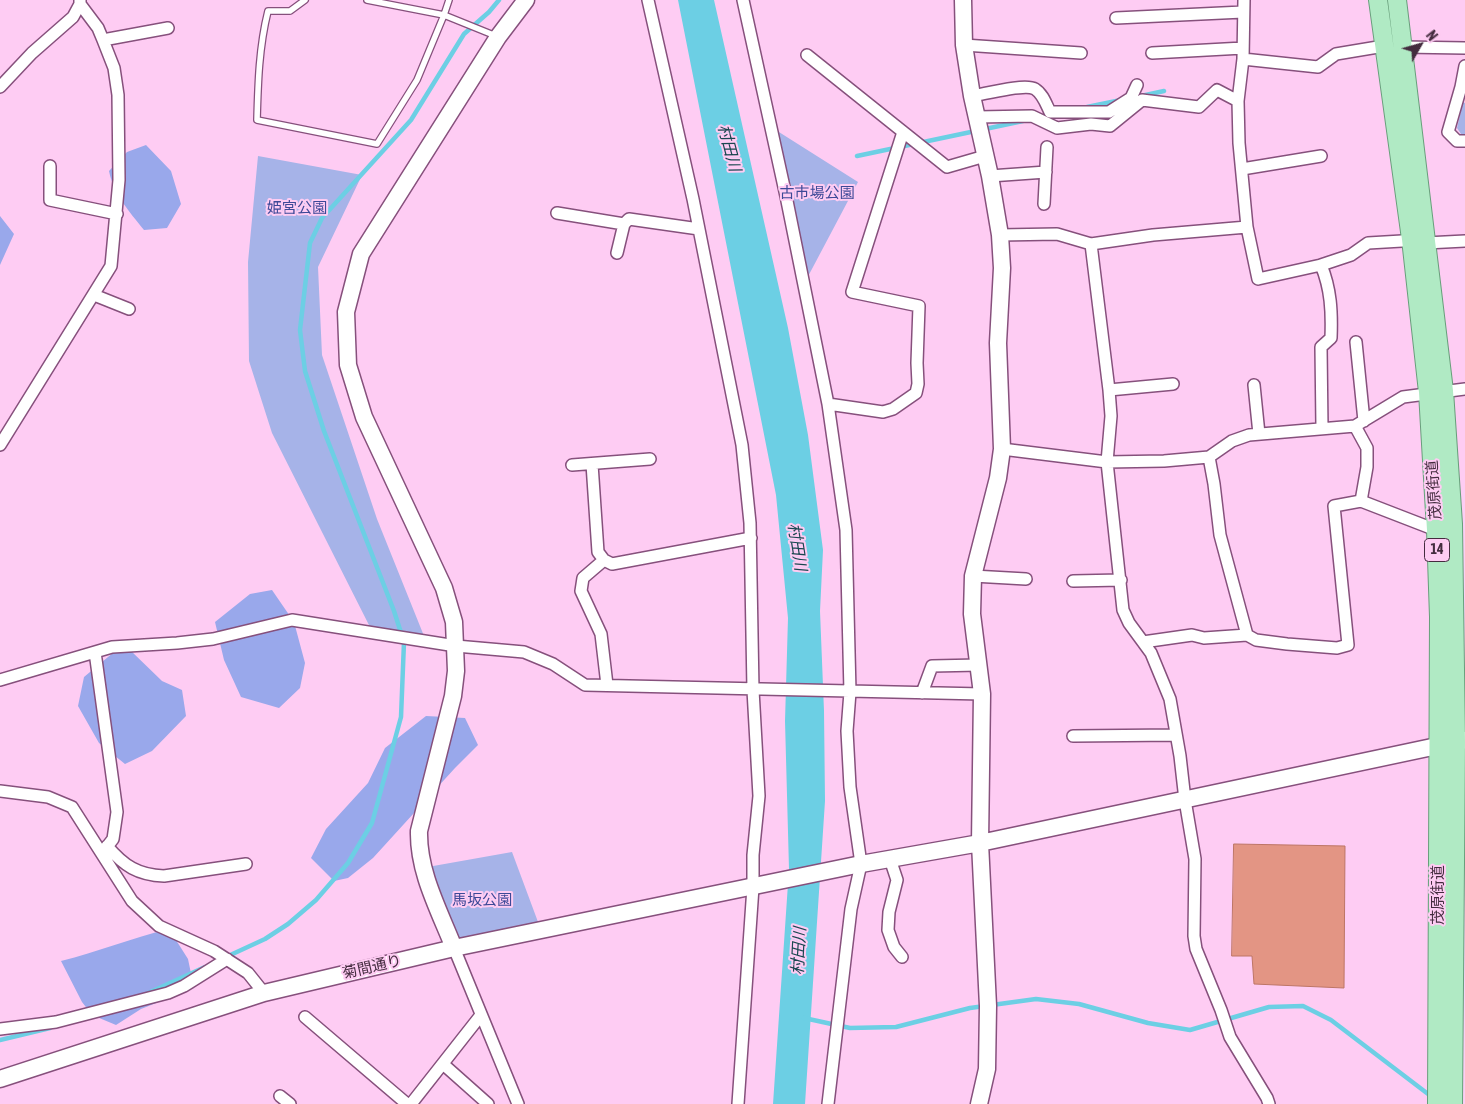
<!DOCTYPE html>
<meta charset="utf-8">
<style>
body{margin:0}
#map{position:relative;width:1465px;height:1104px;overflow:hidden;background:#feccf3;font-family:"Asap Condensed",sans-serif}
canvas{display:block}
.north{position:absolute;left:1395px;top:20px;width:50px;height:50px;-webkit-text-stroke:4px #feccf3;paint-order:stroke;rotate:52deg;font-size:14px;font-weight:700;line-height:20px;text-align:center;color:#442c3f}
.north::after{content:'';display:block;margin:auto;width:18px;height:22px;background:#442c3f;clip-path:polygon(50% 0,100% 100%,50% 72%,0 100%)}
</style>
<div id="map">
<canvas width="1465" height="1104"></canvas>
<div class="north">N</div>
</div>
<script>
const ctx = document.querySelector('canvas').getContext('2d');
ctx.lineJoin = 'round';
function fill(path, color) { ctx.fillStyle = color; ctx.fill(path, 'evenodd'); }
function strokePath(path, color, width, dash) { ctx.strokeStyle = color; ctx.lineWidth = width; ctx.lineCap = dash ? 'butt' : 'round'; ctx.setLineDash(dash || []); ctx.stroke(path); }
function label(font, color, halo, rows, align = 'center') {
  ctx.font = font + ' "Asap Condensed","Noto Sans JP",sans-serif'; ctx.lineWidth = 4; ctx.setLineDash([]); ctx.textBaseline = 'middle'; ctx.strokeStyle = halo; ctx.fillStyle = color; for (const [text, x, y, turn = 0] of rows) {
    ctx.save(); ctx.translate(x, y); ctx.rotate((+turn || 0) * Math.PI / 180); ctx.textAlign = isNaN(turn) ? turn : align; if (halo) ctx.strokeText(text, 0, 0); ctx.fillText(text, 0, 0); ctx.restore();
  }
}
const green = new Path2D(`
 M1463 102 1465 103V135L1461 134 1457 128Z
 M771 127 858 182 804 284Z
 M258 156 362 175 318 267 322 355 377 519 426 641 373 633 272 433 249 361 248 262Z
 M512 852 541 930 454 948 422 868Z`);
const forest = new Path2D(`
 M146 145 171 171 181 204 167 228 144 230C129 211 114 195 109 171L127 152Z
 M0 216 14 234 0 265Z
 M272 590 294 622 305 663 300 688 279 708 241 697 224 660 215 622 250 594Z
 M129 649 162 681 182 690 186 716 152 751 125 764 99 743 78 706 84 677 114 652Z
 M426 716 465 718 478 745 455 768 373 858 348 878 334 881 311 858 326 829 368 783 385 748Z
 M169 929 188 959 194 988 141 1009 116 1025 92 1015 82 1002 61 961C97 952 132 938 169 929Z`);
const water = new Path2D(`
 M678 0H714L788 328 808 435 823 550 820 611 824 711 825 801 805 1104H773L789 869 785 721 788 618 776 495Z`);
const stream = new Path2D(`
 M1141 96 1164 91
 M1087 107 1121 100
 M857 156 1023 121
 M226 957 265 939 288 924 316 900 348 863 372 823 401 717 404 642 394 611 324 431 305 371 300 330 310 243 322 218 411 120 464 34 489 12 499 0
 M146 994 205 967
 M804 1018 850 1028 896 1027 970 1008 1036 999 1079 1004 1148 1023 1190 1030 1269 1007 1303 1006 1331 1020 1432 1097
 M0 1040 50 1028`);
const building = new Path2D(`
 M1234 844 1345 846 1344 988 1254 984 1252 956H1232Z`);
const lane = new Path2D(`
 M305 0 290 11H268C259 47 258 83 257 120L377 144 417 80 444 15 449 0
 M367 0 444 15 496 36`);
const street = new Path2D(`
 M648 0 693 199 742 445 750 523 753 690 759 796 753 855V887L738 1104
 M743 0 786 196 828 404 846 530 850 692 847 731 850 787 861 864 851 909 828 1104
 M1244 0 1243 59 1238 101 1239 143 1247 227 1258 279 1321 265C1331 289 1332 312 1331 338L1321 347 1322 428
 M1116 18 1243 12
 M103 40 168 28
 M964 45 1081 53
 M1403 47 1465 48
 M1152 53 1243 48
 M807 55 947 167 985 156
 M1243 59 1318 67 1336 54 1384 46
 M1465 66 1461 87 1448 132 1457 141H1465
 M0 87 32 53 73 17 80 4V0
 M972 96C985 94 1025 83 1035 89 1043 94 1046 104 1050 112H1109L1131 98 1137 85
 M977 117 1032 116 1057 128 1091 124 1110 126 1142 100 1199 107 1217 90 1238 101
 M50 166V200L117 214
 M1242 169 1321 156
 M990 176 1046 172
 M1044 204 1047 147
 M557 213 624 224
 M1000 235 1057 234 1091 244 1153 235 1247 227
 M1091 244 1109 390 1111 416 1107 462 1123 610 1129 623 1151 653 1170 699 1180 756 1185 800 1195 859 1194 936 1196 949 1221 1010 1230 1037 1267 1098 1269 1104
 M617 253 624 224 629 219 699 229
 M1321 265 1351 255 1368 243 1402 241 1411 239 1426 243 1465 241
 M94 295 129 309
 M1356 342 1364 421
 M1254 385 1259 434
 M1109 390 1173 384
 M828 404 883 412 893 409 916 393 918 384 917 363 919 306 852 292 903 132
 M1355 426 1367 448V467L1361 501
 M0 445 111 266 119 180 118 95 114 68 103 40 98 28 80 4
 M1002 449 1107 462 1164 461 1209 457 1232 441 1249 435 1355 426 1403 397 1465 389
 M1209 457 1214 484 1220 535 1247 635
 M592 464 598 552 604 560 612 564 751 538
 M572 465 650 459
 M604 560 583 578 581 591 601 634 607 685
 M973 576 1026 579
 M1073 581 1121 580
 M1143 642 1192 635 1204 638 1247 635 1256 640 1287 644 1337 648 1348 645 1334 506 1361 501 1436 530
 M95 652 117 812 113 839 102 853
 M0 680 112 647 177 643 213 639 292 620 456 646 524 652 553 664 585 685 982 694
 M922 693 932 666 979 665
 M1073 736 1176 735
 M0 791 48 797 72 807 132 901 159 926 214 951 248 973 264 993
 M107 846C124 866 138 875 164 876L246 864
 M890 859 897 880 889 912 888 930 894 947 902 957
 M454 948 518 1104
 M305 1017 407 1104
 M0 1029 56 1022 168 993 184 986 227 959
 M443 1064 488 1104
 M280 1096 290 1104
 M411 1104 481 1015`);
const secondary = new Path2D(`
 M963 0 964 45 972 96 990 176 1000 235 1002 268 998 343 1002 449 998 478 973 576 972 614 982 694 980 843 988 1006 987 1069 979 1104
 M454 948C439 910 418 872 419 831L453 696 456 671 454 622 444 588 364 417 348 365 346 312 361 254 498 37 526 0
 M0 1079 264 993 454 948 861 864 980 843 1465 740`);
const primary = new Path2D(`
 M1378 0 1411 239 1428 392 1436 530 1439 617 1437 1104
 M1397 0 1444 391 1453 524 1456 742 1453 1104`);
const shields = [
 [1437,550,25]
];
const shieldNames = [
 ["14",1437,550]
];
const parkNames = [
 ["古市場公園",817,193],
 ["姫宮公園",297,208],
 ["馬坂公園",482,900]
];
const streetNames = [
 ["茂原街道",1434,490,-94],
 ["茂原街道",1438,895,-90],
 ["菊間通り",372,967,-13]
];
const waterNames = [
 ["村田川",729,148,75],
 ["村田川",797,547,81],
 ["村田川",799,951,-87]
];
fill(green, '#a6b3e8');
fill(forest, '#99a8eb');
fill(water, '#6ccfe4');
strokePath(stream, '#6ccfe4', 4.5);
fill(building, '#e39584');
strokePath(building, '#bd7565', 1);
strokePath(lane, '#86507c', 8);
strokePath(street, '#86507c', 14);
strokePath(secondary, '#86507c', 19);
strokePath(primary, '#689e7b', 20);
strokePath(lane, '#fff', 5.5);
strokePath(street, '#fff', 11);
strokePath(secondary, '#fff', 16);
strokePath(primary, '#b0eac4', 18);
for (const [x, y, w] of shields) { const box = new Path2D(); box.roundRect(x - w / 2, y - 11.5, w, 23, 4); ctx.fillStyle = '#feccf3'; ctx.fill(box); strokePath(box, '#442c3f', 1); }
label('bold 14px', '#442c3f', null, shieldNames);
label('15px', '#3d4997', '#feccf3', parkNames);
label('15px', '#442c3f', '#feccf3', streetNames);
label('italic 16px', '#1a4750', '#feccf3', waterNames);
</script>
